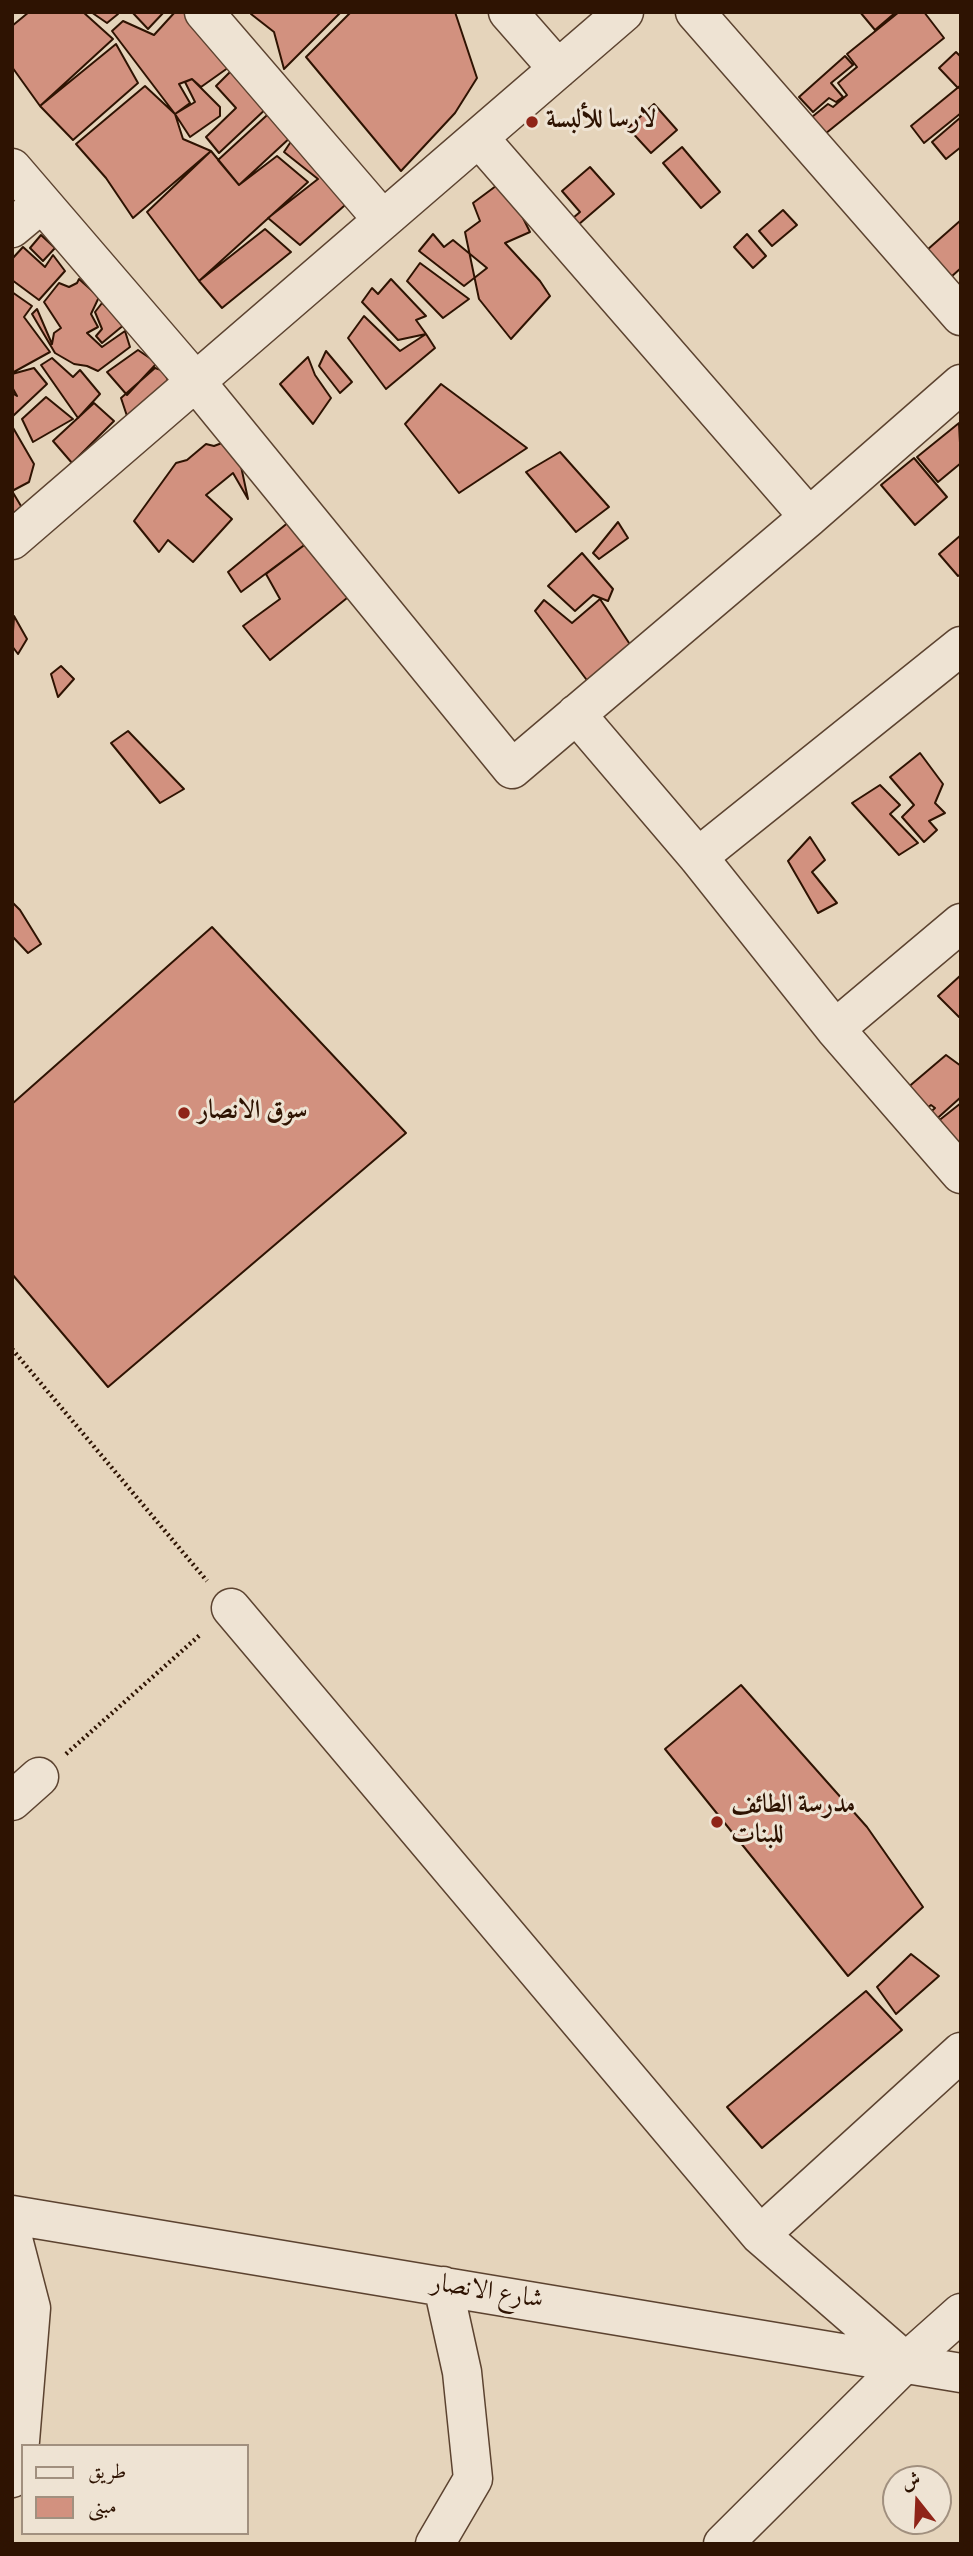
<!DOCTYPE html>
<meta charset="utf-8">
<style>
body{margin:0}
#map{position:relative;width:973px;height:2556px;overflow:hidden;background:#e5d4bb;font-family:"IM FELL DW Pica",Amiri,serif}
canvas{display:block}
.frame{position:absolute;inset:0;border:14px solid #2e1302;pointer-events:none}
.legend{position:absolute;left:21px;top:2444px;width:228px;height:91px;box-sizing:border-box;background:#eee3d3;border:2px solid #a1907f;margin:0;padding:9px 12px;list-style:none;font-size:21px;color:#2e1302}
.legend li{display:flex;align-items:center;gap:14px;height:35px}
.legend b{width:35px;border:2px solid #a1907f}
.north{position:absolute;left:882px;top:2465px;width:70px;height:70px;box-sizing:border-box;background:#eee3d3;border:2px solid #a1907f;border-radius:50%;rotate:342deg;font-size:19px;font-weight:700;line-height:28px;text-align:center;color:#2e1302}
.north::after{content:'';display:block;margin:auto;width:24px;height:32px;background:#8f2418;clip-path:polygon(50% 0,100% 100%,50% 72%,0 100%)}
</style>
<div id="map">
<canvas width="973" height="2556"></canvas>
<div class="frame"></div>
<ul class="legend">
<li><b style="height:9px;background:#eee3d3"></b>طريق</li>
<li><b style="height:19px;background:#d2917f"></b>مبنى</li>
</ul>
<div class="north">ش</div>
</div>
<script>
const ctx = document.querySelector('canvas').getContext('2d');
ctx.lineJoin = 'round';
function fill(path, color) { ctx.fillStyle = color; ctx.fill(path, 'evenodd'); }
function strokePath(path, color, width, dash) { ctx.strokeStyle = color; ctx.lineWidth = width; ctx.lineCap = dash ? 'butt' : 'round'; ctx.setLineDash(dash || []); ctx.stroke(path); }
function label(font, color, halo, rows, align = 'center') {
  ctx.font = font + ' "IM FELL DW Pica",Amiri,serif'; ctx.lineWidth = 6; ctx.setLineDash([]); ctx.textBaseline = 'middle'; ctx.strokeStyle = halo; ctx.fillStyle = color; for (const [text, x, y, turn = 0] of rows) {
    ctx.save(); ctx.translate(x, y); ctx.rotate((+turn || 0) * Math.PI / 180); ctx.textAlign = isNaN(turn) ? turn : align; if (halo) ctx.strokeText(text, 0, 0); ctx.fillText(text, 0, 0); ctx.restore();
  }
}
const building = new Path2D(`
 M29 12H83L113 39 40 106 12 67V26Z
 M91 12H117L118 14 107 23Z
 M132 12H164L148 29Z
 M175 12H186L232 65 201 87 192 79 179 84 190 103 175 114 112 31 123 21 154 35Z
 M252 12H341L284 69 274 32 251 14Z
 M351 12H455L477 78 455 113 401 171 306 57Z
 M860 12H896L875 30Z
 M899 12H924L944 38 820 138 802 125 828 104 833 107 847 95 838 83 857 67 847 54Z
 M116 44 138 83 73 140 40 106Z
 M956 52 961 57V85L958 88 939 68Z
 M845 56 853 65 831 83 843 97 836 102 829 98 813 112 799 97Z
 M240 62 270 105 219 153 206 137 236 108 216 86Z
 M192 79 220 107V116L190 137 175 114 195 102 185 82Z
 M961 85V113L924 143 911 126Z
 M145 86 175 114 183 139 211 151 133 218 106 178 76 144Z
 M654 104 677 130 651 153 628 128Z
 M277 106 293 135 239 185 218 160Z
 M961 117V147L946 159 932 142Z
 M298 131 353 198 300 245 268 218 318 179 284 152Z
 M682 147 720 192 701 208 663 163Z
 M211 151 239 185 277 156 308 182 199 281 147 212Z
 M590 167 614 194 578 225 573 218 580 212 562 191Z
 M504 180 530 232 505 243 540 281 550 296 511 339 479 299 465 232 480 221 473 203Z
 M783 210 797 225 772 246 759 231Z
 M961 220V268L951 277 927 250Z
 M265 229 291 252 222 308 199 281Z
 M433 234 444 247 453 240 487 268 464 286 419 251Z
 M747 234 766 256 753 268 734 247Z
 M41 235 55 248 43 261 30 248Z
 M23 247 45 267 53 255 65 271 39 300 12 280V259Z
 M420 263 469 299 443 318 407 281Z
 M79 279 99 297 91 314 98 327 87 333 102 347 125 331 130 347 98 371 87 366 74 364 55 353 32 314 37 309 52 344 54 333 61 328 44 302 59 283 69 287 77 283Z
 M391 279 426 316 416 320 426 334 398 340 362 302 372 288 378 294Z
 M12 292 32 306 24 317 50 352 12 373Z
 M102 303 125 324 102 343 96 336 102 329 95 312Z
 M364 316 400 351 426 334 435 348 386 389 348 338Z
 M138 350 157 363 127 395 107 372Z
 M326 351 352 382 340 393 319 366Z
 M308 357 315 375 331 398 313 424 280 384Z
 M52 358 73 377 80 370 100 394 78 418 41 365Z
 M34 368 47 384 13 416 12 393 17 396 12 387V374Z
 M155 368 164 371 171 388 128 419 121 398Z
 M441 384 527 448 459 493 405 424Z
 M46 397 73 419 33 442 22 419Z
 M94 403 114 421 72 463 53 441Z
 M959 423 961 463 938 482 917 457Z
 M12 426 34 464 29 482 12 491Z
 M235 438 248 499 233 473 206 495 232 519 193 562 168 540 159 552 134 521 176 463 187 460 206 444 214 446Z
 M560 452 609 507 576 532 526 472Z
 M914 458 947 497 915 525 881 485Z
 M12 491 24 511 12 520Z
 M290 521 311 540 241 592 228 572Z
 M618 522 628 538 599 559 593 553Z
 M961 535V574L958 576 939 554Z
 M311 540 352 594 270 660 243 626 280 599 266 574Z
 M582 553 613 589 608 601 593 595 575 611 548 586Z
 M600 599 635 652 592 687 535 611 544 600 572 623Z
 M14 616 27 639 18 654 12 646Z
 M61 666 74 679 58 697 51 674Z
 M128 731 184 789 160 803 111 743Z
 M920 753 943 784 935 803 945 813 929 821 937 830 924 842 902 817 914 805 890 777Z
 M880 785 900 805 890 814 918 843 899 855 852 803Z
 M810 837 825 860 812 872 837 903 818 913 788 861Z
 M12 902 20 910 41 944 28 953 12 936Z
 M212 927 406 1133 108 1387 12 1274V1104Z
 M961 975V1015L959 1017 938 996Z
 M946 1055 961 1066V1097L931 1124 924 1118 935 1108 931 1105 920 1114 899 1095Z
 M961 1103V1152L937 1122Z
 M741 1685 867 1827 923 1907 848 1976 665 1749Z
 M911 1954 939 1976 896 2014 877 1987Z
 M866 1991 902 2030 762 2148 727 2107Z`);
const path = new Path2D(`
 M12 1349 207 1581
 M66 1754 201 1634`);
const minor = new Path2D(`
 M204 12 383 220
 M508 12 558 69
 M695 12 961 316
 M479 138 809 517 961 384
 M12 168 196 382 512 769 809 517
 M12 228 42 203
 M12 540 624 12
 M576 714 698 857 835 1029 961 1174
 M698 857 961 646
 M835 1029 961 923
 M231 1608 760 2235 906 2362
 M12 1801 39 1777
 M12 2215 961 2373
 M12 2235 31 2308 20 2441 12 2478
 M760 2235 961 2052
 M435 2544 473 2479 462 2372 443 2286
 M723 2544 906 2362 961 2313`);
const markers = [
 [532,122,7,"#8f2418"],
 [184,1113,7,"#8f2418"],
 [717,1822,7,"#8f2418"]
];
const poiNames = [
 ["لارسا للألبسة",546,122],
 ["سوق الانصار",198,1113],
 ["مدرسة الطائف",731,1807],
 ["للبنات",731,1837]
];
const streetNames = [
 ["شارع الانصار",487,2293,9]
];
fill(building, '#d2917f');
strokePath(building, '#2e1302', 2);
strokePath(minor, '#5c4330', 41);
strokePath(path, '#2e1302', 4.5, [2, 3.5]);
strokePath(minor, '#eee3d3', 38);
for (const [x, y, r, color] of markers) { const dot = new Path2D(); dot.arc(x, y, r, 0, 2 * Math.PI); ctx.fillStyle = color; ctx.fill(dot); strokePath(dot, '#eee3d3', 2.5); }
label('bold 26px', '#2e1302', '#eee3d3', poiNames, 'left');
label('26px', '#2e1302', '#eee3d3', streetNames);
</script>
